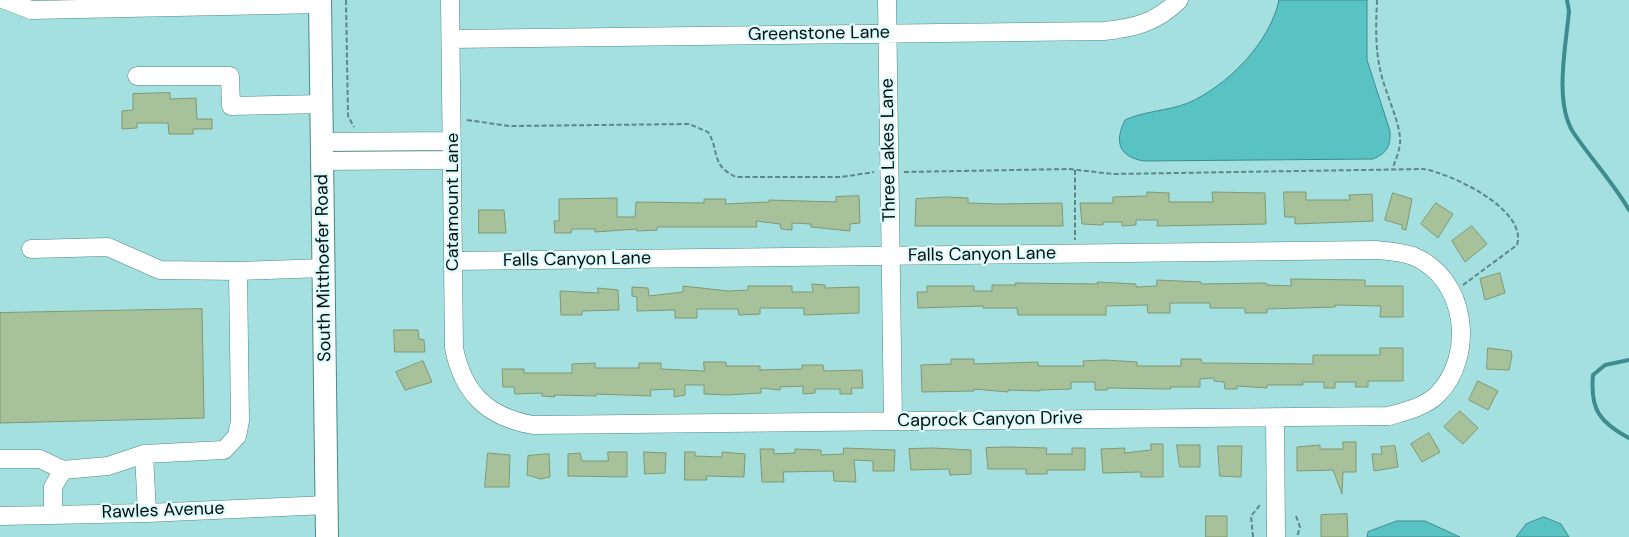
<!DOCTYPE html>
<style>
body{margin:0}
canvas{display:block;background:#a4e0e0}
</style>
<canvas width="1629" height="537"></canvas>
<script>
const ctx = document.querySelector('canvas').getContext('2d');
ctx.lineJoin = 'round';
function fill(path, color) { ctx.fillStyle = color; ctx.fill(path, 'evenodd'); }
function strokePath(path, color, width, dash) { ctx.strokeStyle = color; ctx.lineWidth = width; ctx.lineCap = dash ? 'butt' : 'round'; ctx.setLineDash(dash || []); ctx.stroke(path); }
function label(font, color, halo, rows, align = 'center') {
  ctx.font = font + ' "DM Sans",sans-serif'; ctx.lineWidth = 4.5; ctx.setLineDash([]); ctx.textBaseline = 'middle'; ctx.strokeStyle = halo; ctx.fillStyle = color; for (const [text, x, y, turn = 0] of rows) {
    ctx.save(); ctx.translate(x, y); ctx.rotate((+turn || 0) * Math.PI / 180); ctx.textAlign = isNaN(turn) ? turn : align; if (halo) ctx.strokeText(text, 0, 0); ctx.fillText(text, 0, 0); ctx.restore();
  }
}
const water = new Path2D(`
 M1279 0H1367V60L1390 131C1391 146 1387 153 1373 159L1144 161C1119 157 1114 142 1125 120 1144 111 1168 111 1188 103 1227 86 1270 43 1279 0Z
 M1544 517 1561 524 1569 537H1516L1526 524Z
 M1397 521H1425L1460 537H1367L1368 532Z`);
const stream = new Path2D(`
 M1567 0 1569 11C1566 46 1554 101 1573 132 1591 159 1613 182 1629 210
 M1629 360 1605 365 1593 375C1590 409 1599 422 1629 438`);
const building = new Path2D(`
 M170 93V99L196 98 197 119H212V129H193V134H169L168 123H137V128L122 129V111L133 110V94Z
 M1147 192 1169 193V202H1213L1212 192 1265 193 1266 224 1157 226 1158 220H1136V225L1122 226V222H1103V225L1082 224 1080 203H1113V197L1147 196Z
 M1284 192H1306V200H1350L1349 195 1372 194 1373 221 1295 224V217H1285Z
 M1393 193 1412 199 1406 230 1402 229V225L1385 220Z
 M859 196 860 223 850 224V231L811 227V224L792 223V230L781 229 780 224 756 221 757 227H657V230L637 231V229L595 232V229H572L571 233H555L554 221H559V199L617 198V217H635L636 202 704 203V199H726L725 204 769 202V200L836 202V197Z
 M947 197 968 198V203L1000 204 1062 203 1063 226H915L916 199Z
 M1436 203 1453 214 1438 238 1421 224Z
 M479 210H504L506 233H479Z
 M1472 226 1487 244 1465 262 1452 241Z
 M1500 273 1505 293 1485 300 1480 279Z
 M1291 279 1365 280V286H1403V317H1380L1381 306 1335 305V307L1267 309V313H1245V308H1210V303H1170V313H1148L1147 305 1106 306V315H1018L1017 308H983V306L918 308 917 292H927V286H974V291H992V285H1016L1015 283 1098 284 1097 282 1136 284V287L1157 286V280L1201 282V284L1266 283 1267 285 1291 286Z
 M812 284 825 285V288L859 287V313L804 315V308H760V314L739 315 738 309H697V318H675V310L637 311V297L632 296V287L648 288 649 296 683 292V286L728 291 748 290V286H792V292H813Z
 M598 288 618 290 619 310 582 311V315H561L560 291 598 293Z
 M202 309 204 418 0 423V313Z
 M394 330H418L419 339 424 340 425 352H395Z
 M1380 348H1403V381H1368V387H1355L1356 382H1335V388H1324V382H1302L1303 385H1267V388L1237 386V389H1225L1224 382 1214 381V378L1200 379V387H1170L1171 389 1107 388V390H1095V382H1071V389L1040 390V391L1008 390V392L974 389V391L922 392 921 365 951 364V359H974V364L1038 362V366H1084L1083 361 1105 360 1137 362V366H1181V359H1201L1202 363 1313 364V355H1380Z
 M1488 348 1511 351 1512 356 1509 370 1487 369Z
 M423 361 432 382 405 390 396 372Z
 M704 362H726V366H760V370L802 369V365H823L824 371 862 370 863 388H851L852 394H840V389H815V393L803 394V386L780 387V390L761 388V393L727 395 704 394V385H685V395L674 397V389L650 390 651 396 596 394V396L554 395 555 397 542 396V393L515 394 514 387H503L502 369H524V373H572V364L595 363V368H639V363H661V369L704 371Z
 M1478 381 1498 391 1488 410 1469 400Z
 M1460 411 1478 428 1463 444 1444 427Z
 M1429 433 1440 452 1422 462 1411 444Z
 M1343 442H1356V472H1343L1342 494 1333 470 1297 471V447L1320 445V449H1343Z
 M1151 444H1163V477H1141V472L1103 473 1101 449 1125 448 1124 453 1151 450Z
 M1177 445H1200V467H1180Z
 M1218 446H1242L1241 477 1220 476Z
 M1395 446 1398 467 1374 471 1372 454H1382L1381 447Z
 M1008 447 1047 448 1046 454H1072V448H1085V470H1047V474H1026V469H988L986 448Z
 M844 448 895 450 894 471H873V461L854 460 856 482 834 481 833 471 783 472 784 482H762L760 449H774V454L795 453V449L821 450V455L843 454Z
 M933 448 971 450V474L950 475 949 469 911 470 909 449Z
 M608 452H627V477L568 476V454L580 453 582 461H608Z
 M644 452 666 453 665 473 645 474Z
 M685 452H695V456L722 457V452L745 454 744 477 706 476 707 480H685Z
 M488 453 510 455 509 487H485Z
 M549 454 550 477 541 479 527 475 528 456Z
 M1347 514 1348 537H1321V515Z
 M1206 516H1227V537H1206Z`);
const path = new Path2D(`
 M346 0 348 116 354 127
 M1377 0C1376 23 1375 47 1380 69 1384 91 1402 125 1400 144 1399 152 1395 162 1392 170
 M467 120 509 126 689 124 708 132C720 151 710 165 736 177H841L874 172
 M1075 170V240
 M904 172 1069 169 1113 174 1423 169C1450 173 1528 209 1517 245L1463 285
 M1296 516 1300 527 1297 537
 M1253 537 1251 516 1260 505`);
const minor = new Path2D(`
 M5 0 31 10 321 4
 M450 0 454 348C463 393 487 417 533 425L1389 416C1406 411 1424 407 1437 395 1476 356 1467 278 1413 256 1402 252 1388 251 1376 250L453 261
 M887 0 893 421
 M451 39 1104 31C1135 28 1157 22 1179 0
 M137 76H230L231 106 322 104
 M322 142 452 141
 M322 161 452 160
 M31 249 108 247 160 270 238 271 240 421 237 436 224 450 144 454 147 513
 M238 271 324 268
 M1275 417 1276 537
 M0 459H40L63 470 108 466 144 454
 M53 515V487L63 470
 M0 516 147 513 327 505`);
const major = new Path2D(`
 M320 0 327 537`);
const streetNames = [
 ["Greenstone Lane",819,34,-1],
 ["Three Lakes Lane",889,150,-91],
 ["Catamount Lane",453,202,-90],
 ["Falls Canyon Lane",982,255,-1],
 ["Falls Canyon Lane",577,260,-1],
 ["South Mitthoefer Road",324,268,-91],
 ["Caprock Canyon Drive",990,420,-1],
 ["Rawles Avenue",163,511,-2]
];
fill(water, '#59c2c3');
strokePath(water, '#3e8c8d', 1);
strokePath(stream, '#3e8c8d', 4);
fill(building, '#a7c19a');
strokePath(building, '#7f9873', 1);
strokePath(minor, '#4d8888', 19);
strokePath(major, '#4d8888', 24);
strokePath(path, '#5e8788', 2, [5, 2.5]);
strokePath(minor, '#fff', 18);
strokePath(major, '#fff', 22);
label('18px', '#000f10', '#defbfb', streetNames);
</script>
